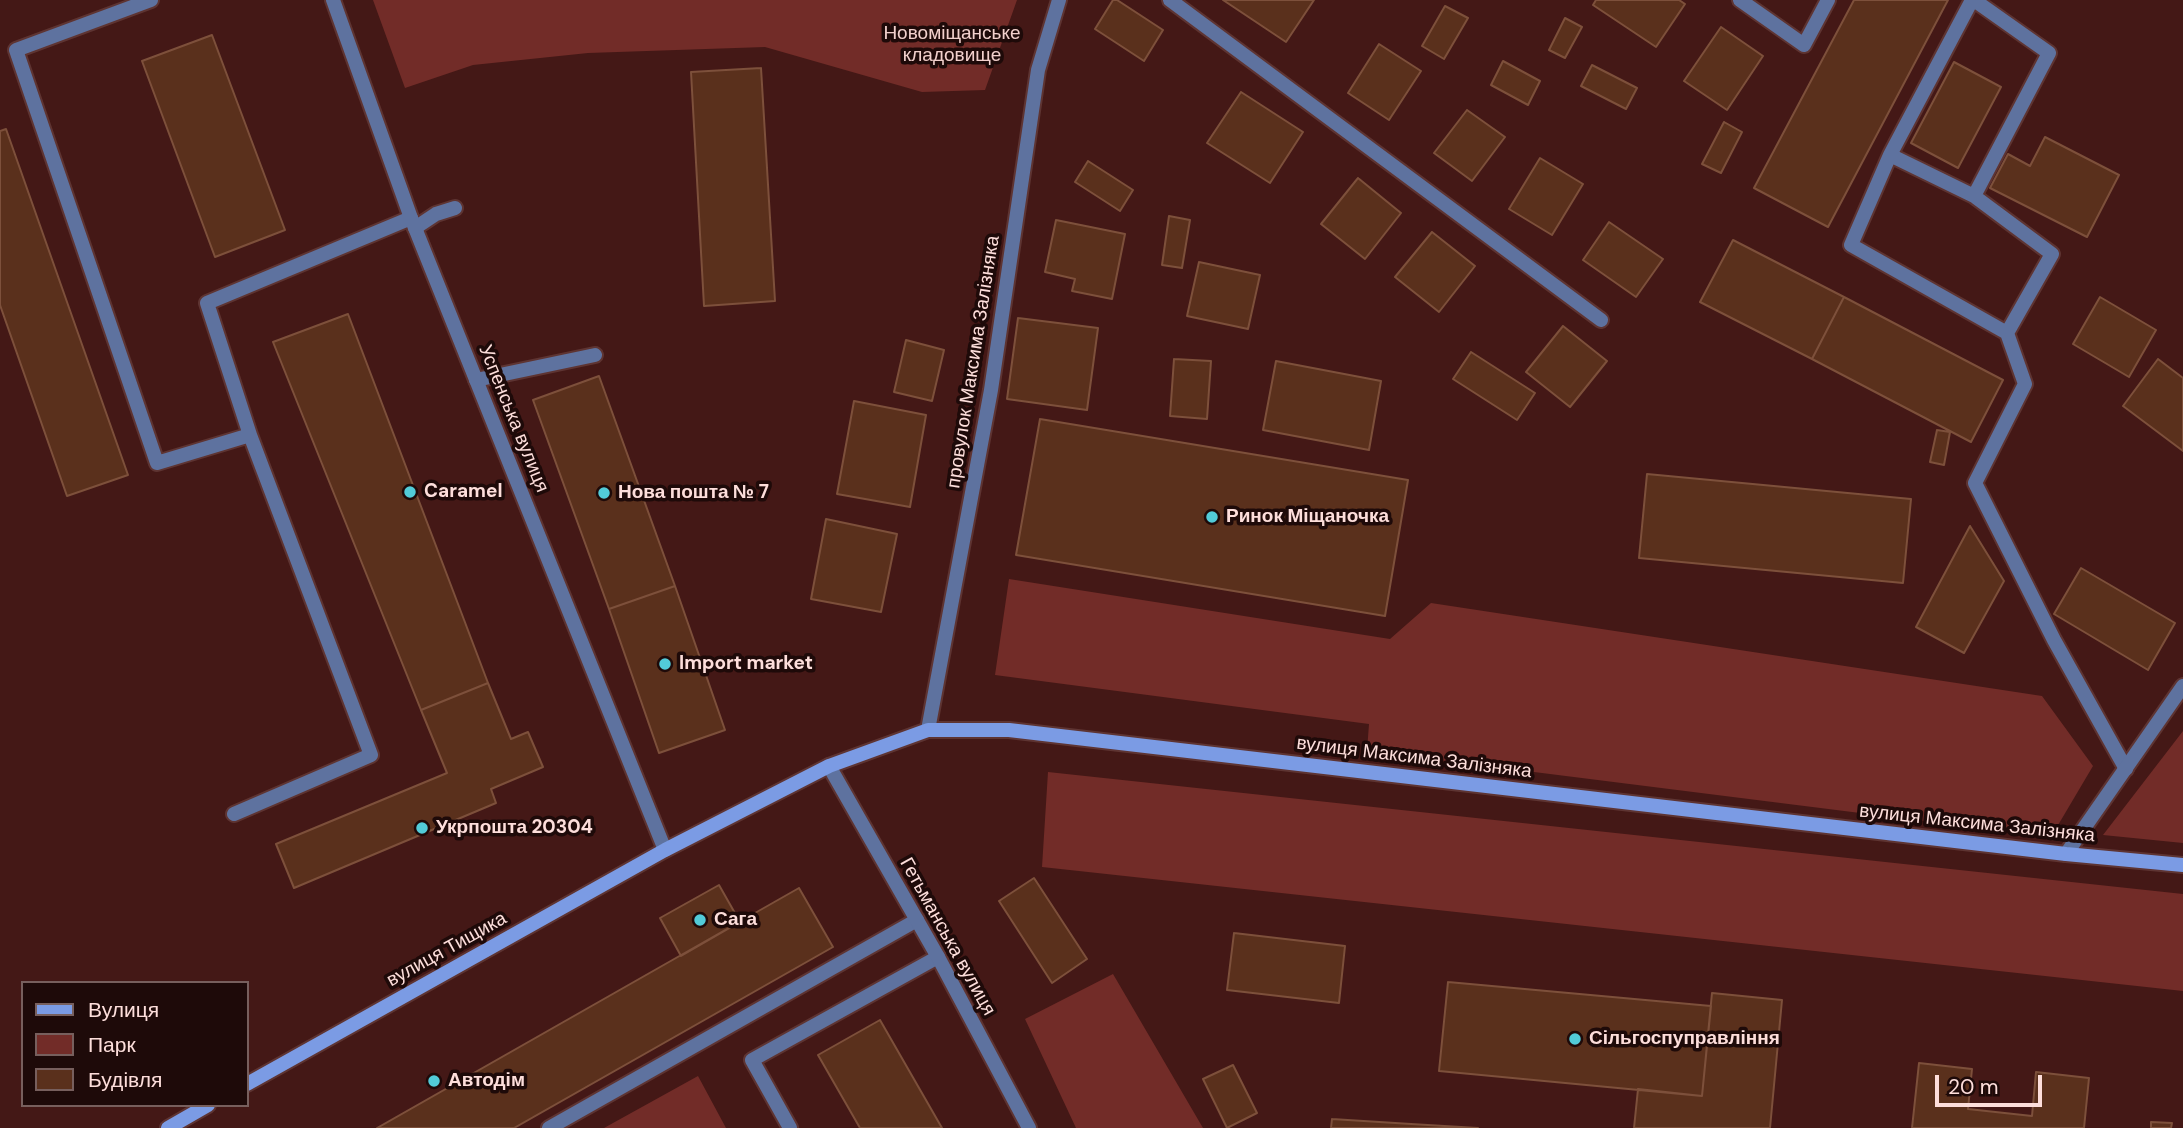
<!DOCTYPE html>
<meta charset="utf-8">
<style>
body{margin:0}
#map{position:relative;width:2183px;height:1128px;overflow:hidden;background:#441816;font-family:"DM Sans",sans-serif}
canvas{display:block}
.legend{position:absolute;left:21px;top:981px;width:228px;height:126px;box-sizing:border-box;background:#1e0a09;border:2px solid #775f5d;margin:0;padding:9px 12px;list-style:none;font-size:21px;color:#fddedb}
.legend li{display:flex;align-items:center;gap:14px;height:35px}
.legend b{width:35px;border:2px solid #775f5d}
.scale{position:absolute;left:1935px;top:1075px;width:107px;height:32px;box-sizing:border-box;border:4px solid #fddedb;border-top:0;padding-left:9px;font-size:21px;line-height:24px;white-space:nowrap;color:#fddedb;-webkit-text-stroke:5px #1e0a09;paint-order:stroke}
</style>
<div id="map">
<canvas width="2183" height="1128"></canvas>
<ul class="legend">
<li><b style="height:9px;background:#7b9be4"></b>Вулиця</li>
<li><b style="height:19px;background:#722c28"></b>Парк</li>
<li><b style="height:19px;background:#5a301c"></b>Будівля</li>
</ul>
<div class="scale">20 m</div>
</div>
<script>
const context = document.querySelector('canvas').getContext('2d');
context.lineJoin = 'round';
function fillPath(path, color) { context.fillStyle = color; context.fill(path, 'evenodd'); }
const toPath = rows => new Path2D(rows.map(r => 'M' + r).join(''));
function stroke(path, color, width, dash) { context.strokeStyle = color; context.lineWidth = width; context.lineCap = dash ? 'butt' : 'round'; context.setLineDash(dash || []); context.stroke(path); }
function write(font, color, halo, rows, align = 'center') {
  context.font = font + ' "DM Sans",sans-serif'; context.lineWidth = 7; context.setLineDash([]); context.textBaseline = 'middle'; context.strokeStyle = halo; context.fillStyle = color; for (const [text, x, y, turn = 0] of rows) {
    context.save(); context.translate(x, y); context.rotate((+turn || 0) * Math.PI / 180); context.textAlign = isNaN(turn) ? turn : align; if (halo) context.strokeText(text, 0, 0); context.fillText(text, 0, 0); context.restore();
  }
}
fillPath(toPath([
 [373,0,1017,0,985,90,922,92,765,47,588,53,473,65,405,88],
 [1009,579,1390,639,1431,603,2042,696,2093,766,2051,837,1367,751,1369,724,995,675],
 [2183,731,2183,843,2103,835],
 [1048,772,2183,894,2183,991,1042,867],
 [1113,974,1203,1128,1076,1128,1025,1019],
 [698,1076,726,1128,604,1128]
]), '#722c28');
const building = toPath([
 [1113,0,1117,0,1163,30,1144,61,1095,29,1113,0],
 [1223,0,1314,0,1286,42,1223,0],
 [1596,0,1679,0,1685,4,1656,47,1593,5,1596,0],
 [1854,0,1948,0,1828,227,1754,188,1854,0],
 [1445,6,1468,18,1444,59,1422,46,1445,6],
 [1565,18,1582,27,1565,58,1549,50,1565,18],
 [1721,27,1763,56,1727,110,1684,81,1721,27],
 [212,35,285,230,215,257,142,61,212,35],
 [1379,44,1421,71,1389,120,1348,93,1379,44],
 [1503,61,1540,81,1528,105,1491,85,1503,61],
 [1954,62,2001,87,1958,168,1911,143,1954,62],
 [1592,65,1637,88,1626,109,1581,86,1592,65],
 [761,68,775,301,704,306,691,72,761,68],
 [1241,92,1303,132,1270,183,1207,143,1241,92],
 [1467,110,1505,137,1472,181,1434,153,1467,110],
 [1724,122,1742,132,1721,173,1702,164,1724,122],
 [6,129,128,475,67,496,0,305,0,131,6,129],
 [2045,137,2119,175,2087,237,1990,188,2008,154,2030,166,2045,137],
 [1540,158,1583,184,1552,235,1509,209,1540,158],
 [1088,161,1133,190,1120,211,1075,182,1088,161],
 [1358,178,1401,213,1365,259,1321,224,1358,178],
 [1169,216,1190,220,1182,268,1162,265,1169,216],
 [1056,220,1125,234,1112,299,1072,291,1075,279,1045,272,1056,220],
 [1609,222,1663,259,1636,297,1583,260,1609,222],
 [1432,232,1475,266,1439,312,1395,277,1432,232],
 [1733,240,1844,297,1812,359,1700,302,1733,240],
 [1199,262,1260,275,1248,329,1187,316,1199,262],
 [1844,297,2003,380,1971,442,1812,359,1844,297],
 [2100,297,2156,330,2129,377,2073,344,2100,297],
 [348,314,488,683,421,710,273,342,348,314],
 [1018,318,1098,328,1087,410,1007,399,1018,318],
 [1563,326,1607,361,1570,407,1526,372,1563,326],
 [906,340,944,350,932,401,894,392,906,340],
 [1471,352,1535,393,1517,420,1453,379,1471,352],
 [1174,359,1211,361,1207,419,1170,416,1174,359],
 [2158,359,2183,378,2183,451,2123,406,2158,359],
 [1276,361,1381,381,1369,450,1263,430,1276,361],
 [599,376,675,586,609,609,533,400,599,376],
 [854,401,926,415,910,507,837,494,854,401],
 [1040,419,1408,480,1385,616,1016,555,1040,419],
 [1937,430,1950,432,1944,465,1930,462,1937,430],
 [1647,474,1911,499,1903,583,1639,558,1647,474],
 [826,519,897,534,881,612,811,599,826,519],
 [1970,526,2004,581,1964,653,1916,627,1970,526],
 [2081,568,2175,623,2148,670,2054,614,2081,568],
 [675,586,725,730,659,753,609,609,675,586],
 [488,683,511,739,528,732,543,767,491,789,496,803,294,888,276,844,447,773,421,710,488,683],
 [1034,878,1087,959,1052,983,999,901,1034,878],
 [719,885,740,922,681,956,660,918,719,885],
 [799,888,833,947,514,1128,377,1128,799,888],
 [1234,933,1345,946,1339,1003,1227,990,1234,933],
 [1448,982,1711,1006,1702,1096,1439,1071,1448,982],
 [1712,993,1782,1000,1770,1128,1634,1128,1638,1089,1702,1096,1712,993],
 [880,1020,942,1128,860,1128,818,1055,880,1020],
 [1919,1063,1972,1069,1968,1109,2032,1116,2036,1072,2089,1078,2084,1128,1912,1128,1919,1063],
 [1233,1065,1257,1113,1227,1128,1203,1079,1233,1065],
 [1332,1119,1411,1124,1478,1128,1331,1128,1332,1119],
 [2151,1122,2172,1123,2171,1128,2151,1128,2151,1122]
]);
fillPath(building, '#5a301c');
stroke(building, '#7d503b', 2);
const service = toPath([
 [151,0,16,50,157,463,250,435,207,303,411,218],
 [1972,0,1890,155,1974,196,2052,254,2007,333,2025,384,1975,483,2054,640,2126,769],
 [1890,155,1851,245,2007,333],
 [1974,196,2049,53,1974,0],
 [415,228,436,214,455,208],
 [476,380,595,355],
 [234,814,371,755,250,435],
 [549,1128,917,920],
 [790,1128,752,1060,938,957]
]);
const minor = toPath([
 [1170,0,1601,320],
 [1740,0,1804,45,1828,0],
 [928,730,991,390,1038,70,1059,0],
 [829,766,938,957,1029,1128],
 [2066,854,2183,686]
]);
const tertiary = toPath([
 [333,0,411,218,665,850]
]);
const secondary = toPath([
 [247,1084,665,850,829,766,928,730,1009,730,2066,854,2183,865],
 [168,1128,208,1105]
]);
stroke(service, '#5e3432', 18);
stroke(minor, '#5e3432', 18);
stroke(tertiary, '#5e3432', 18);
stroke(secondary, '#5e3432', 18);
stroke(service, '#5e729f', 14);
stroke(minor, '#5e729f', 14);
stroke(tertiary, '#5e729f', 14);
stroke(secondary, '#7b9be4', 14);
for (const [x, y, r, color] of [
 [410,492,7,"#52cbd8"],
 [604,493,7,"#52cbd8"],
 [1212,517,7,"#52cbd8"],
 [665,664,7,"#52cbd8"],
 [422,828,7,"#52cbd8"],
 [700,920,7,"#52cbd8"],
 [1575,1039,7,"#52cbd8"],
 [434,1081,7,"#52cbd8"]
]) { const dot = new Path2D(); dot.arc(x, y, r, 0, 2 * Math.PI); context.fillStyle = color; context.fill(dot); stroke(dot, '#1e0a09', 2.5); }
write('19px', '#f2d0cc', '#1e0a09', [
 ["Новоміщанське",952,34],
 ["кладовище",952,56]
]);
write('19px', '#fddedb', '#1e0a09', [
 ["провулок Максима Залізняка",974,362,-81],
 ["Успенська вулиця",513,419,68],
 ["вулиця Максима Залізняка",1414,758,7],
 ["вулиця Максима Залізняка",1977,824,6],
 ["Гетьманська вулиця",947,937,61],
 ["вулиця Тищика",447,950,-29]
]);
write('bold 19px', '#fddedb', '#1e0a09', [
 ["Caramel",424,492],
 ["Нова пошта № 7",618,493],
 ["Ринок Міщаночка",1226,517],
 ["Import market",679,664],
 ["Укрпошта 20304",436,828],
 ["Сага",714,920],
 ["Сільгоспуправління",1589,1039],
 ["Автодім",448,1081]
], 'left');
</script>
